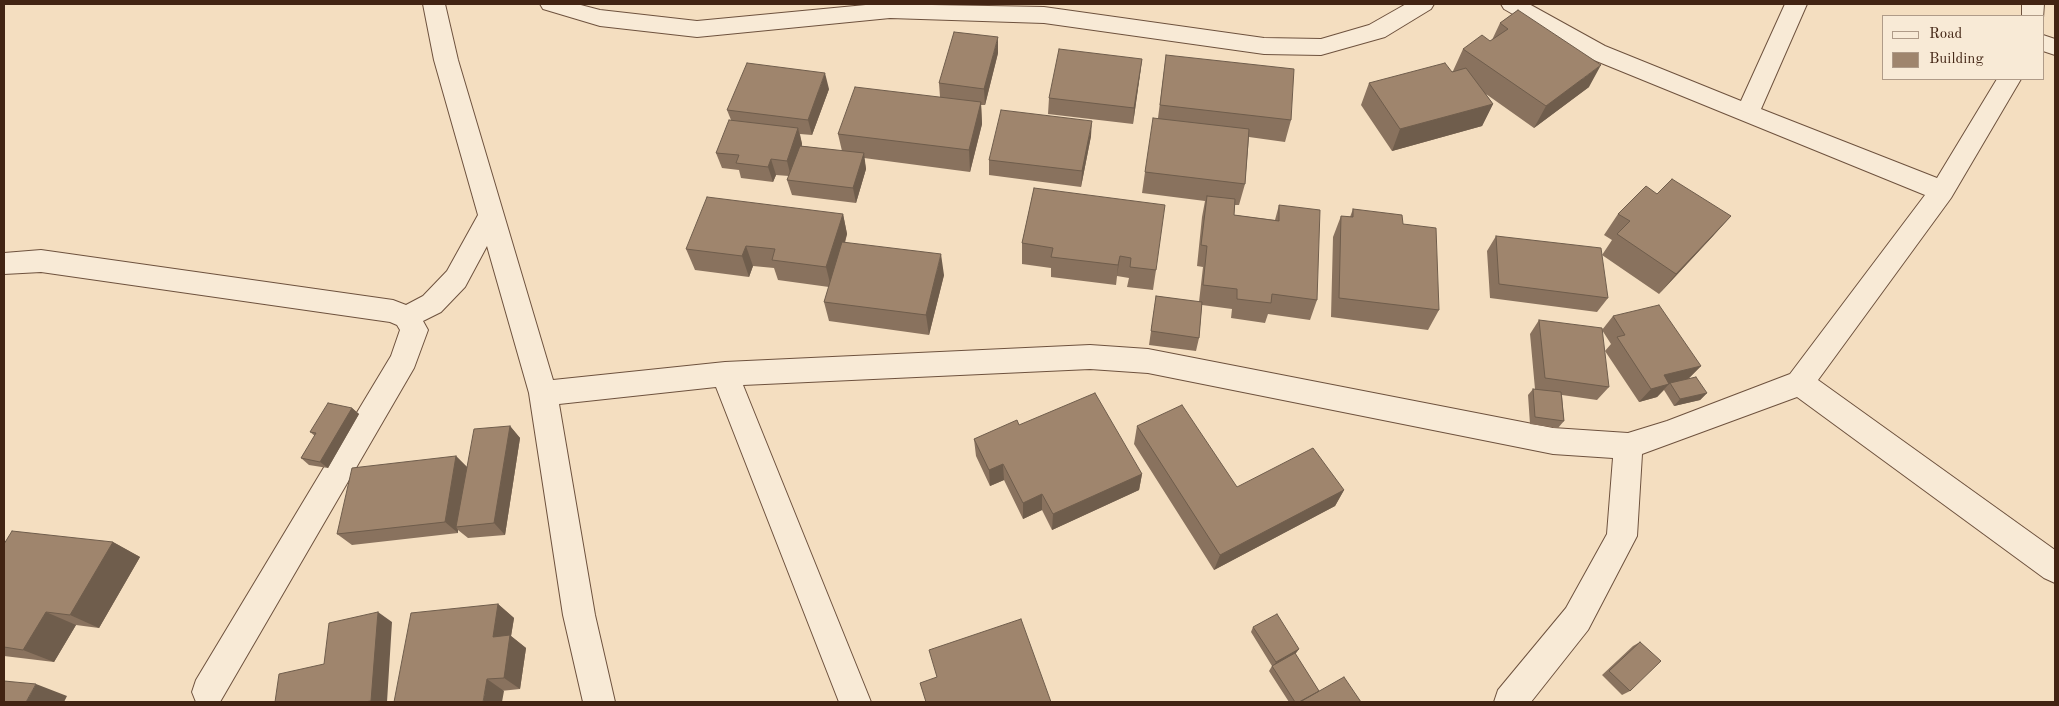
<!DOCTYPE html>
<style>
body{margin:0}
#map{position:relative;width:2059px;height:706px;overflow:hidden;background:#f4dec0;font-family:"Old Standard TT",serif}
canvas{display:block}
.frame{position:absolute;inset:0;border:5px solid #422413;pointer-events:none}
.legend{position:absolute;left:1882px;top:15px;width:162px;height:65px;box-sizing:border-box;background:#f8ead6;border:1px solid #af9b88;margin:0;padding:6px 9px;list-style:none;font-size:15px;color:#422413}
.legend li{display:flex;align-items:center;gap:10px;height:25px}
.legend b{width:25px;border:1px solid #af9b88}
</style>
<div id="map">
<canvas width="2059" height="706"></canvas>
<div class="frame"></div>
<ul class="legend">
<li><b style="height:6px;background:#f8ead6"></b>Road</li>
<li><b style="height:14px;background:#9f856d"></b>Building</li>
</ul>
</div>
<script>
const context = document.querySelector('canvas').getContext('2d');
context.lineJoin = 'round';
const toPath = rows => new Path2D(rows.map(r => 'M' + r).join(''));
function stroke(path, color, width, dash) { context.strokeStyle = color; context.lineWidth = width; context.lineCap = dash ? 'butt' : 'round'; context.setLineDash(dash || []); context.stroke(path); }
function fillPath(path, color) { context.fillStyle = color; context.fill(path, 'evenodd'); }
const street = toPath([
 [423,4,445,4,458,60,553,380,725,362,1090,345,1148,349,1553,428,1628,433,1667,421,1790,374,1925,195,1589,58,1504,9,1501,4,1529,4,1605,46,1741,101,1785,4,1807,4,1761,109,1937,178,1997,79,2021,79,1951,198,1818,380,2055,550,2055,583,2044,578,1797,397,1642,454,1637,536,1588,630,1531,702,1494,702,1498,690,1566,608,1607,534,1613,458,1553,454,1148,373,1090,369,743,385,871,702,839,702,716,387,559,404,595,615,615,702,583,702,563,615,529,393,487,246,465,287,441,312,423,321,428,330,414,368,220,702,196,702,192,692,196,680,391,356,400,330,397,325,390,322,41,272,4,274,4,253,41,250,393,300,406,305,423,296,447,271,478,215,434,60,423,4],
 [540,4,577,4,600,10,697,21,876,4,1044,7,1264,38,1321,39,1369,25,1406,4,1434,4,1431,9,1385,37,1321,55,1264,54,1044,23,890,18,697,37,600,26,543,9,540,4],
 [2022,4,2044,4,2043,18,2043,16,2022,16,2022,4],
 [2043,35,2055,39,2055,55,2043,51,2043,35]
]);
stroke(street, '#6e523e', 2);
fillPath(street, '#f8ead6');
fillPath(toPath([
 [1518,10,1589,87,1534,128,1486,94,1493,104,1482,126,1392,151,1361,105,1369,83,1452,72,1453,71,1463,49,1490,41,1492,40,1500,23],
 [998,53,985,105,981,105,982,124,970,172,864,158,866,169,856,203,792,195,787,180,789,176,776,175,773,182,741,178,739,170,722,168,716,153,731,120,727,110,829,89,812,135,800,134,802,144,802,146,842,151,838,134,940,97,939,83],
 [1166,55,1291,120,1285,142,1249,137,1245,184,1239,205,1235,205,1234,215,1275,220,1279,205,1317,300,1310,320,1268,314,1265,323,1231,318,1232,309,1202,305,1199,338,1196,351,1149,345,1156,296,1199,302,1203,267,1197,266,1202,217,1205,201,1142,193,1145,172,1158,118],
 [1142,59,1133,124,1048,114,1049,98],
 [1091,136,1081,187,989,175,989,160],
 [1034,188,1156,270,1153,290,1127,287,1129,278,1117,276,1116,285,1051,277,1051,268,1022,264,1022,243],
 [1657,194,1731,216,1713,236,1659,294,1602,255,1612,240,1604,235,1618,214],
 [1353,209,1403,224,1439,310,1428,330,1331,317,1333,237,1341,216,1350,217],
 [843,214,847,234,845,243,944,275,929,335,829,321,824,302,829,287,778,280,774,268,753,266,749,277,695,270,686,249],
 [1496,236,1608,298,1597,312,1490,298,1487,251],
 [1613,316,1701,366,1688,379,1707,393,1700,400,1674,406,1664,390,1657,397,1639,402,1605,351,1611,344,1602,330],
 [1539,320,1609,387,1597,400,1562,395,1564,421,1558,428,1530,424,1528,395,1533,389,1535,389,1530,334],
 [352,408,359,414,328,468,309,465,301,458,315,436,310,432],
 [1019,425,1142,474,1139,490,1052,530,1042,510,1023,519,1004,480,990,486,976,456,974,439],
 [510,426,520,438,505,535,468,538,458,530,458,533,352,545,337,534,456,456,467,467],
 [1137,426,1237,487,1344,490,1335,506,1214,570,1134,444],
 [113,542,140,557,99,628,76,625,54,662,4,656,4,544],
 [498,604,514,618,511,636,526,648,520,689,394,702],
 [1253,627,1299,649,1295,654,1319,691,1361,702,1289,702,1269,671,1272,666,1251,632],
 [1640,642,1630,691,1622,695,1602,675,1633,646]
]), '#89725e');
fillPath(toPath([
 [998,37,998,53,985,105,984,89],
 [1142,59,1140,75,1133,124,1134,108],
 [1601,65,1589,87,1534,128,1546,106],
 [825,73,829,89,812,135,808,120],
 [981,102,982,124,970,172,969,150],
 [1493,104,1482,126,1392,151,1400,129],
 [1092,121,1091,136,1081,187,1082,171],
 [798,128,802,144,791,177,787,161],
 [864,153,866,169,856,203,853,188],
 [771,159,776,175,773,182,768,167],
 [843,214,847,234,831,287,826,267],
 [1731,216,1713,236,1659,294,1676,274],
 [746,246,753,266,749,277,742,256],
 [941,254,944,275,929,335,926,315],
 [1120,256,1117,276,1116,285,1118,265],
 [1701,366,1688,379,1651,389,1664,375],
 [1669,384,1657,397,1639,402,1651,389],
 [1707,393,1700,400,1674,406,1680,399],
 [352,408,359,414,328,468,320,462],
 [510,426,520,438,505,535,494,523],
 [456,456,468,468,456,527,458,530,458,533,445,522],
 [1003,464,1004,480,990,486,989,470],
 [1142,474,1139,490,1052,530,1053,514],
 [1344,490,1335,506,1214,570,1220,555],
 [1042,494,1042,510,1023,519,1023,503],
 [113,542,140,557,99,628,70,615],
 [498,604,514,618,511,636,526,648,520,689,504,678,493,637],
 [46,612,76,625,54,662,23,650],
 [378,612,392,622,387,702,364,702],
 [1299,649,1296,653,1273,667,1276,662],
 [487,679,504,691,502,702,483,702],
 [36,684,67,696,64,702,26,702]
]), '#6f5d4c');
const building = toPath([
 [1518,10,1601,65,1546,106,1463,49,1482,35,1490,41,1508,29,1500,23,1518,10],
 [954,32,998,37,984,89,939,83,954,32],
 [1059,49,1142,59,1134,108,1049,98,1059,49],
 [1166,55,1294,69,1291,120,1160,105,1166,55],
 [747,63,825,73,808,120,727,110,747,63],
 [1445,63,1452,72,1466,68,1493,104,1400,129,1369,83,1445,63],
 [855,87,981,102,969,150,838,134,855,87],
 [1001,110,1092,121,1082,171,989,160,1001,110],
 [1153,118,1249,129,1245,184,1145,172,1153,118],
 [729,120,798,128,787,161,771,159,768,167,736,163,739,155,716,153,729,120],
 [800,146,864,153,853,188,787,180,800,146],
 [1672,179,1731,216,1676,274,1617,234,1630,221,1618,214,1646,186,1657,194,1672,179],
 [1034,188,1165,205,1156,270,1130,267,1131,258,1120,256,1118,265,1051,257,1053,248,1022,243,1034,188],
 [1207,196,1235,199,1234,215,1279,221,1279,205,1320,210,1317,300,1272,294,1271,303,1237,299,1237,289,1203,285,1207,246,1201,245,1207,196],
 [707,197,843,214,826,267,772,260,775,249,746,246,742,256,686,249,707,197],
 [1353,209,1402,215,1403,224,1436,228,1439,310,1339,298,1341,216,1353,217,1353,209],
 [1496,236,1601,248,1608,298,1499,284,1496,236],
 [842,242,941,254,926,315,824,302,842,242],
 [1156,296,1202,302,1199,338,1151,331,1156,296],
 [1659,305,1701,366,1664,375,1669,384,1651,389,1617,337,1625,335,1613,316,1659,305],
 [1539,320,1602,328,1609,387,1545,378,1539,320],
 [1696,377,1707,393,1680,399,1670,383,1696,377],
 [1533,389,1561,392,1564,421,1535,417,1533,389],
 [1095,393,1142,474,1053,514,1042,494,1023,503,1003,464,989,470,974,439,1017,420,1019,425,1095,393],
 [328,403,352,408,320,462,301,458,316,433,310,432,328,403],
 [1182,405,1237,487,1313,448,1344,490,1220,555,1137,426,1182,405],
 [510,426,494,523,456,527,474,429,510,426],
 [456,456,445,522,337,534,352,468,456,456],
 [12,531,113,542,70,615,46,612,23,650,4,647,4,544,12,531],
 [498,604,493,637,510,635,504,678,487,679,483,702,394,702,411,613,498,604],
 [378,612,371,701,364,702,275,702,279,674,324,664,329,623,378,612],
 [1277,614,1299,649,1276,662,1253,627,1277,614],
 [1021,619,1051,702,926,702,920,683,937,677,929,650,1021,619],
 [1640,642,1661,661,1630,691,1609,671,1640,642],
 [1295,653,1319,691,1299,702,1295,702,1272,666,1295,653],
 [1344,677,1361,702,1300,702,1344,677],
 [4,681,36,684,26,702,4,702,4,681]
]);
fillPath(building, '#9f856d');
stroke(building, '#6f5d4c', 1);
</script>
